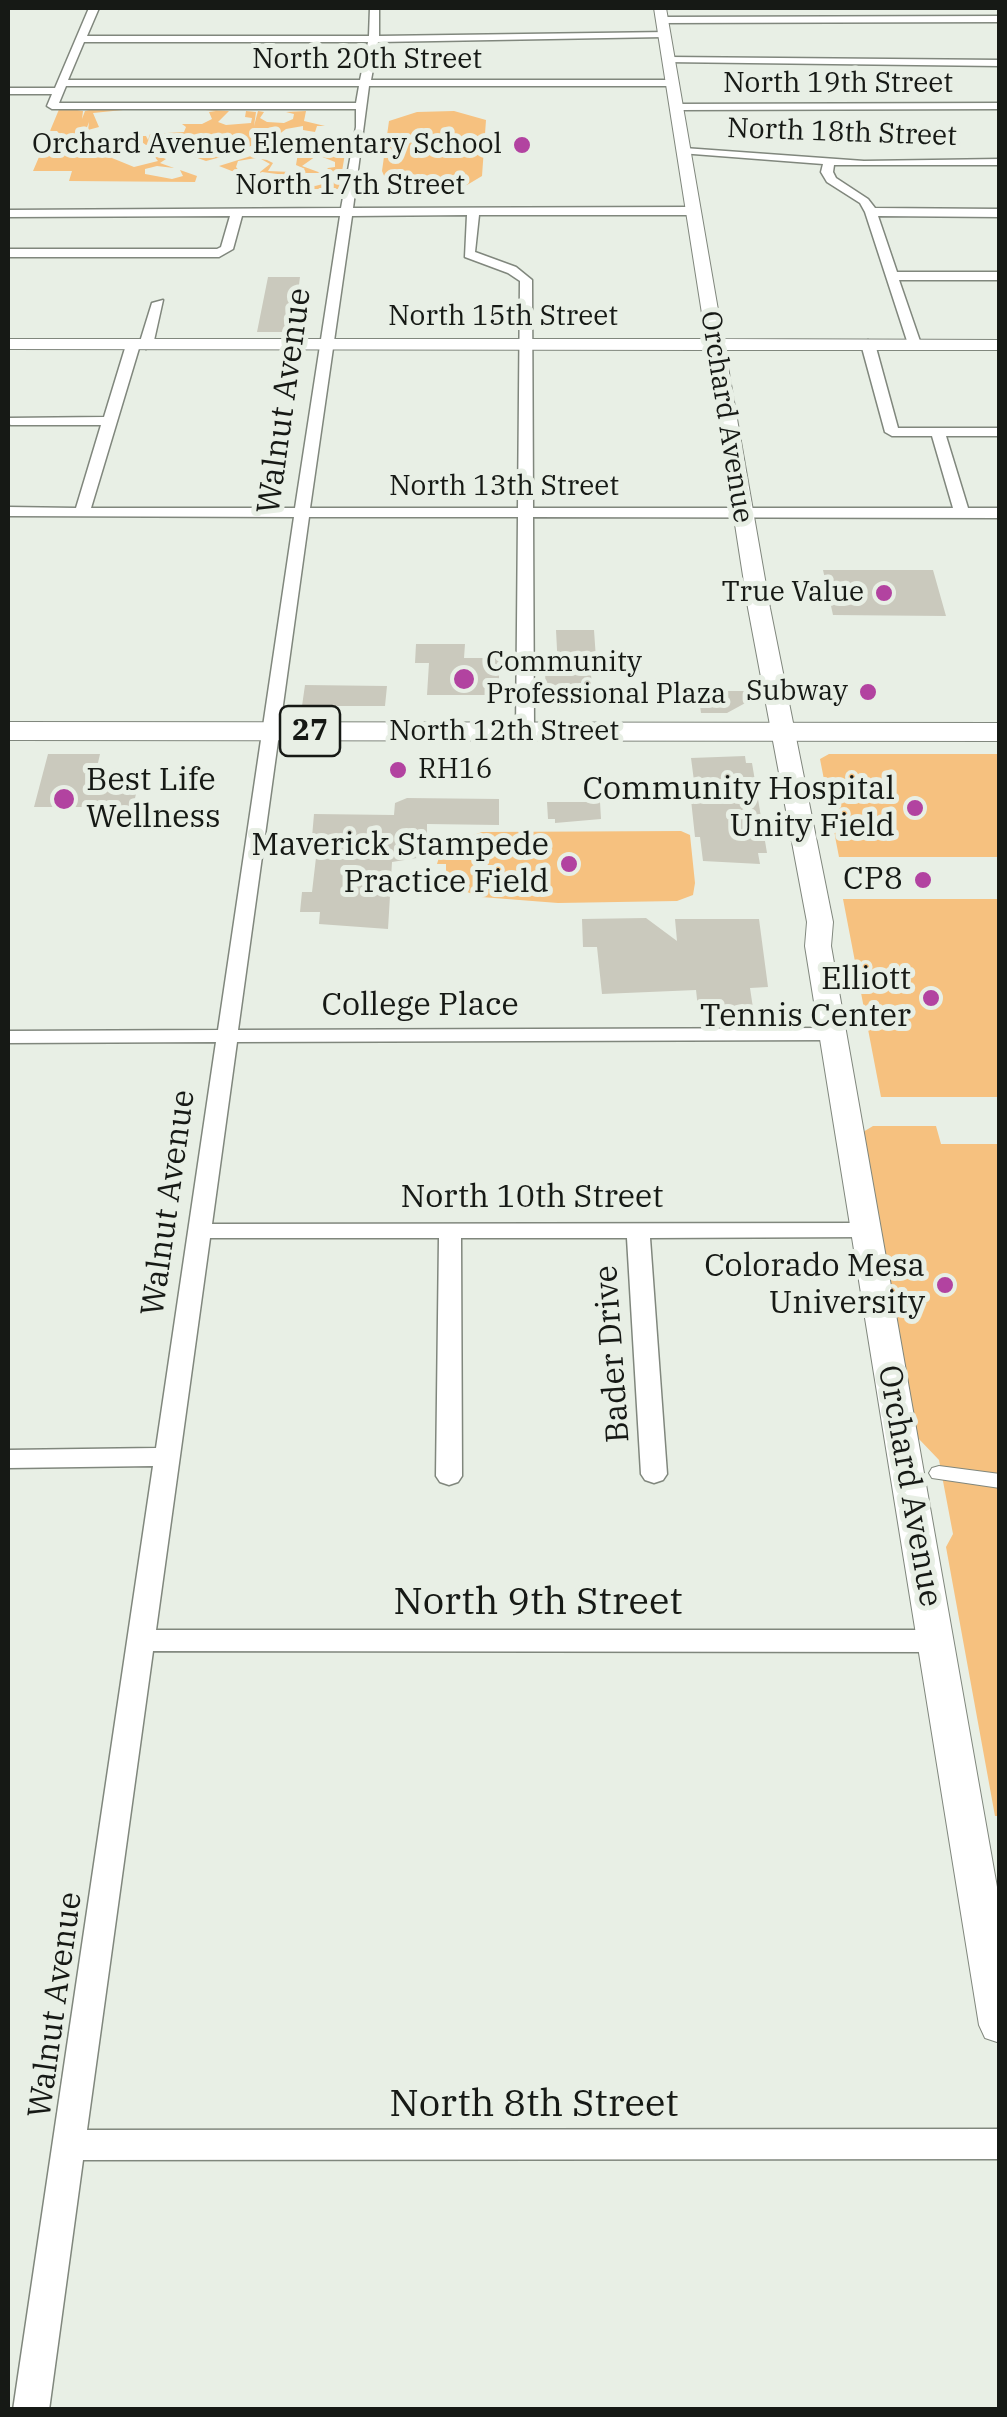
<!DOCTYPE html>
<style>
body{margin:0}
#map{position:relative;width:1007px;height:2417px;overflow:hidden;background:#e8efe5;font-family:"IBM Plex Serif",serif}
canvas{display:block}
.frame{position:absolute;inset:0;border:10px solid #161915;pointer-events:none}
</style>
<div id="map">
<canvas width="1007" height="2417"></canvas>
<div class="frame"></div>
</div>
<script>
const context = document.querySelector('canvas').getContext('2d');
context.lineJoin = 'round';
function fillPath(path, color) { context.fillStyle = color; context.fill(path, 'evenodd'); }
const toPath = rows => new Path2D(rows.map(r => 'M' + r).join(''));
function stroke(path, color, width, dash) { context.strokeStyle = color; context.lineWidth = width; context.lineCap = dash ? 'butt' : 'round'; context.setLineDash(dash || []); context.stroke(path); }
function write(font, color, halo, rows, align = 'center') {
  context.font = font + ' "IBM Plex Serif",serif'; context.lineWidth = 10; context.setLineDash([]); context.textBaseline = 'middle'; context.strokeStyle = halo; context.fillStyle = color; for (const [text, x, y, turn = 0] of rows) {
    context.save(); context.translate(x, y); context.rotate((+turn || 0) * Math.PI / 180); context.textAlign = isNaN(turn) ? turn : align; if (halo) context.strokeText(text, 0, 0); context.fillText(text, 0, 0); context.restore();
  }
}
fillPath(toPath([
 [60,107,83,111,82,119,85,111,97,108,133,109,93,113,99,127,88,130,89,122,86,130,79,132,93,138,125,134,115,139,131,152,112,158,134,167,158,161,154,156,158,156,166,159,160,163,174,168,157,166,145,169,145,174,172,179,183,176,180,170,197,176,195,182,69,181,72,171,33,171,45,143,64,139,57,131,50,131],
 [185,108,229,111,218,122,226,125,251,123,252,118,245,117,246,111,256,112,254,126,258,111,264,112,260,118,267,122,284,123,293,119,294,114,286,112,306,111,304,121,325,126,317,126,315,132,303,130,303,126,286,129,278,135,299,138,300,143,302,137,314,136,314,144,297,146,301,151,319,154,302,166,321,173,306,173,298,175,297,181,315,186,331,182,333,178,334,170,331,177,323,174,328,168,335,167,335,162,320,156,333,148,324,144,347,142,339,189,258,189,242,175,219,166,251,156,256,158,238,161,236,167,240,172,260,172,270,164,261,159,267,160,273,163,268,171,291,172,290,180,285,175,262,172,249,180,290,185,295,169,305,169,296,165,298,153,251,150,266,146,261,143,244,148,233,140,196,142,182,135,161,141,176,149,197,146,221,157,206,161,159,144,146,145,139,140,137,136,146,136,148,140,150,134,184,132,186,127,182,124,202,124,212,119,209,112,216,111],
 [454,111,486,120,482,176,467,185,427,189,398,185,385,178,382,171,389,121,417,112],
 [829,754,999,754,999,857,839,857,820,759],
 [681,831,690,835,695,883,693,895,677,901,558,903,481,897,453,887,446,882,446,864,437,864,440,854,453,842,482,832],
 [843,899,999,899,999,1097,881,1097],
 [873,1126,936,1126,941,1144,999,1144,999,1816,995,1816,946,1547,953,1534,939,1460,918,1438,863,1132]
]), '#f6c17f');
fillPath(toPath([
 [268,277,300,277,293,332,257,332],
 [823,570,933,570,946,616,833,615],
 [556,630,594,630,596,659,590,659,593,703,558,704,557,698,546,698,545,669,558,669],
 [416,644,465,644,464,658,499,658,499,695,427,695,429,663,415,663],
 [305,685,387,686,385,706,302,706],
 [698,691,760,691,760,695,727,713,701,713],
 [48,754,100,754,93,785,138,785,133,807,34,807],
 [745,756,746,763,752,763,767,853,758,853,760,864,703,861,700,837,695,837,689,781,694,781,691,758],
 [407,798,499,799,499,825,427,824,427,839,418,839,417,858,392,862,388,929,319,924,320,912,300,912,302,892,312,892,317,849,311,849,314,814,394,815,395,803],
 [547,802,600,802,601,819,555,823,555,819,548,819],
 [646,918,677,941,675,919,759,919,768,987,750,988,753,1008,698,1008,696,990,602,994,597,947,583,947,582,919]
]), '#cac9bd');
const pedestrian = toPath([
 [939,1466,1000,1474,1000,1488,932,1478,929,1473,932,1468,939,1466]
]);
const minor = toPath([
 [89,8,99,8,87,36,369,36,370,8,379,8,379,36,668,32,664,37,378,42,371,80,673,80,678,83,673,86,369,86,353,208,693,207,699,211,693,215,479,215,475,252,516,267,532,280,533,508,953,508,932,436,892,436,885,432,861,344,868,340,875,344,898,428,1000,428,1000,436,946,436,968,508,1000,508,1000,518,533,517,534,731,525,736,516,731,518,517,309,517,238,1030,833,1028,843,1034,833,1040,237,1042,212,1224,866,1223,877,1230,866,1237,650,1238,667,1474,663,1480,654,1483,645,1480,641,1474,627,1238,461,1238,462,1476,458,1482,449,1485,440,1482,436,1476,439,1238,210,1238,156,1630,935,1630,945,1634,949,1641,945,1648,935,1652,153,1651,87,2130,1000,2129,1000,2159,83,2160,49,2410,13,2410,153,1466,8,1468,8,1450,156,1448,216,1042,8,1043,8,1031,218,1030,294,517,8,516,8,507,76,508,101,425,11,425,8,424,8,418,104,417,126,345,133,341,139,345,152,303,163,300,153,345,146,349,140,345,91,508,295,508,340,216,242,216,233,249,219,257,8,257,8,249,217,249,221,247,230,216,8,217,8,210,341,208,356,127,356,109,52,109,47,106,52,94,8,94,8,88,55,88,89,8],
 [84,42,368,42,360,80,68,80,84,42],
 [66,86,359,86,356,103,59,103,66,86],
 [467,215,465,257,508,273,520,281,518,508,310,508,352,216,467,215],
 [1000,16,1000,22,662,23,657,20,662,17,1000,16],
 [669,57,1000,60,1000,66,665,62,669,57],
 [1000,103,1000,109,677,110,672,107,677,104,1000,103],
 [684,148,864,161,1000,159,1000,165,834,165,833,172,836,178,868,199,875,208,1000,209,1000,217,878,216,897,272,1000,272,1000,280,899,280,921,344,909,347,865,212,860,203,827,182,821,172,823,164,680,153,684,148]
]);
const tertiary = toPath([
 [654,8,666,8,723,339,1000,340,1000,350,725,350,770,608,833,922,831,946,1000,1904,1000,2043,985,2038,979,2025,805,946,807,922,748,608,708,350,8,349,8,339,706,339,654,8]
]);
const primary = toPath([
 [8,722,1000,723,1000,741,8,740,8,722]
]);
stroke(pedestrian, '#80877d', 2);
stroke(minor, '#80877d', 3);
stroke(tertiary, '#80877d', 2);
stroke(primary, '#80877d', 2);
fillPath(pedestrian, '#fff');
fillPath(minor, '#fff');
fillPath(tertiary, '#fff');
fillPath(primary, '#fff');
for (const [x, y, r, color] of [
 [522,145,10,"#b243a0"],
 [884,593,10,"#b243a0"],
 [464,679,12,"#b243a0"],
 [868,692,10,"#b243a0"],
 [398,770,10,"#b243a0"],
 [64,799,12,"#b243a0"],
 [915,808,10,"#b243a0"],
 [569,864,10,"#b243a0"],
 [923,880,10,"#b243a0"],
 [931,998,10,"#b243a0"],
 [945,1285,10,"#b243a0"]
]) { const dot = new Path2D(); dot.arc(x, y, r, 0, 2 * Math.PI); context.fillStyle = color; context.fill(dot); stroke(dot, '#e8efe5', 4); }
write('28px', '#161915', '#e8efe5', [
 ["North 20th Street",367,60],
 ["North 19th Street",838,84],
 ["North 18th Street",842,133,2],
 ["North 17th Street",350,186],
 ["North 15th Street",503,317],
 ["Orchard Avenue",726,417,81],
 ["North 13th Street",504,487],
 ["North 12th Street",504,732]
]);
write('28px', '#161915', '#e8efe5', [
 ["Orchard Avenue Elementary School",502,145],
 ["True Value",864,593],
 ["Community",486,663,"left"],
 ["Professional Plaza",486,695,"left"],
 ["Subway",848,692],
 ["RH16",418,770,"left"]
], 'right');
for (const [x, y, w] of [
 [310,731,60]
]) { const box = new Path2D(); box.roundRect(x - w / 2, y - 25, w, 50, 8); context.fillStyle = '#e8efe5'; context.fill(box); stroke(box, '#161915', 2.5); }
write('bold 30px', '#161915', null, [
 ["27",310,731]
]);
write('32px', '#161915', '#e8efe5', [
 ["Walnut Avenue",285,401,-82],
 ["College Place",420,1006],
 ["North 10th Street",532,1198],
 ["Walnut Avenue",169,1203,-82],
 ["Bader Drive",613,1354,-94],
 ["Orchard Avenue",909,1486,80],
 ["Walnut Avenue",56,2005,-82]
]);
write('32px', '#161915', '#e8efe5', [
 ["Best Life",86,781,"left"],
 ["Wellness",86,818,"left"],
 ["Community Hospital",895,790],
 ["Unity Field",895,827],
 ["Maverick Stampede",549,846],
 ["Practice Field",549,883],
 ["CP8",903,880],
 ["Elliott",911,980],
 ["Tennis Center",911,1017],
 ["Colorado Mesa",925,1267],
 ["University",925,1304]
], 'right');
write('38px', '#161915', '#e8efe5', [
 ["North 9th Street",538,1603],
 ["North 8th Street",534,2105]
]);
</script>
